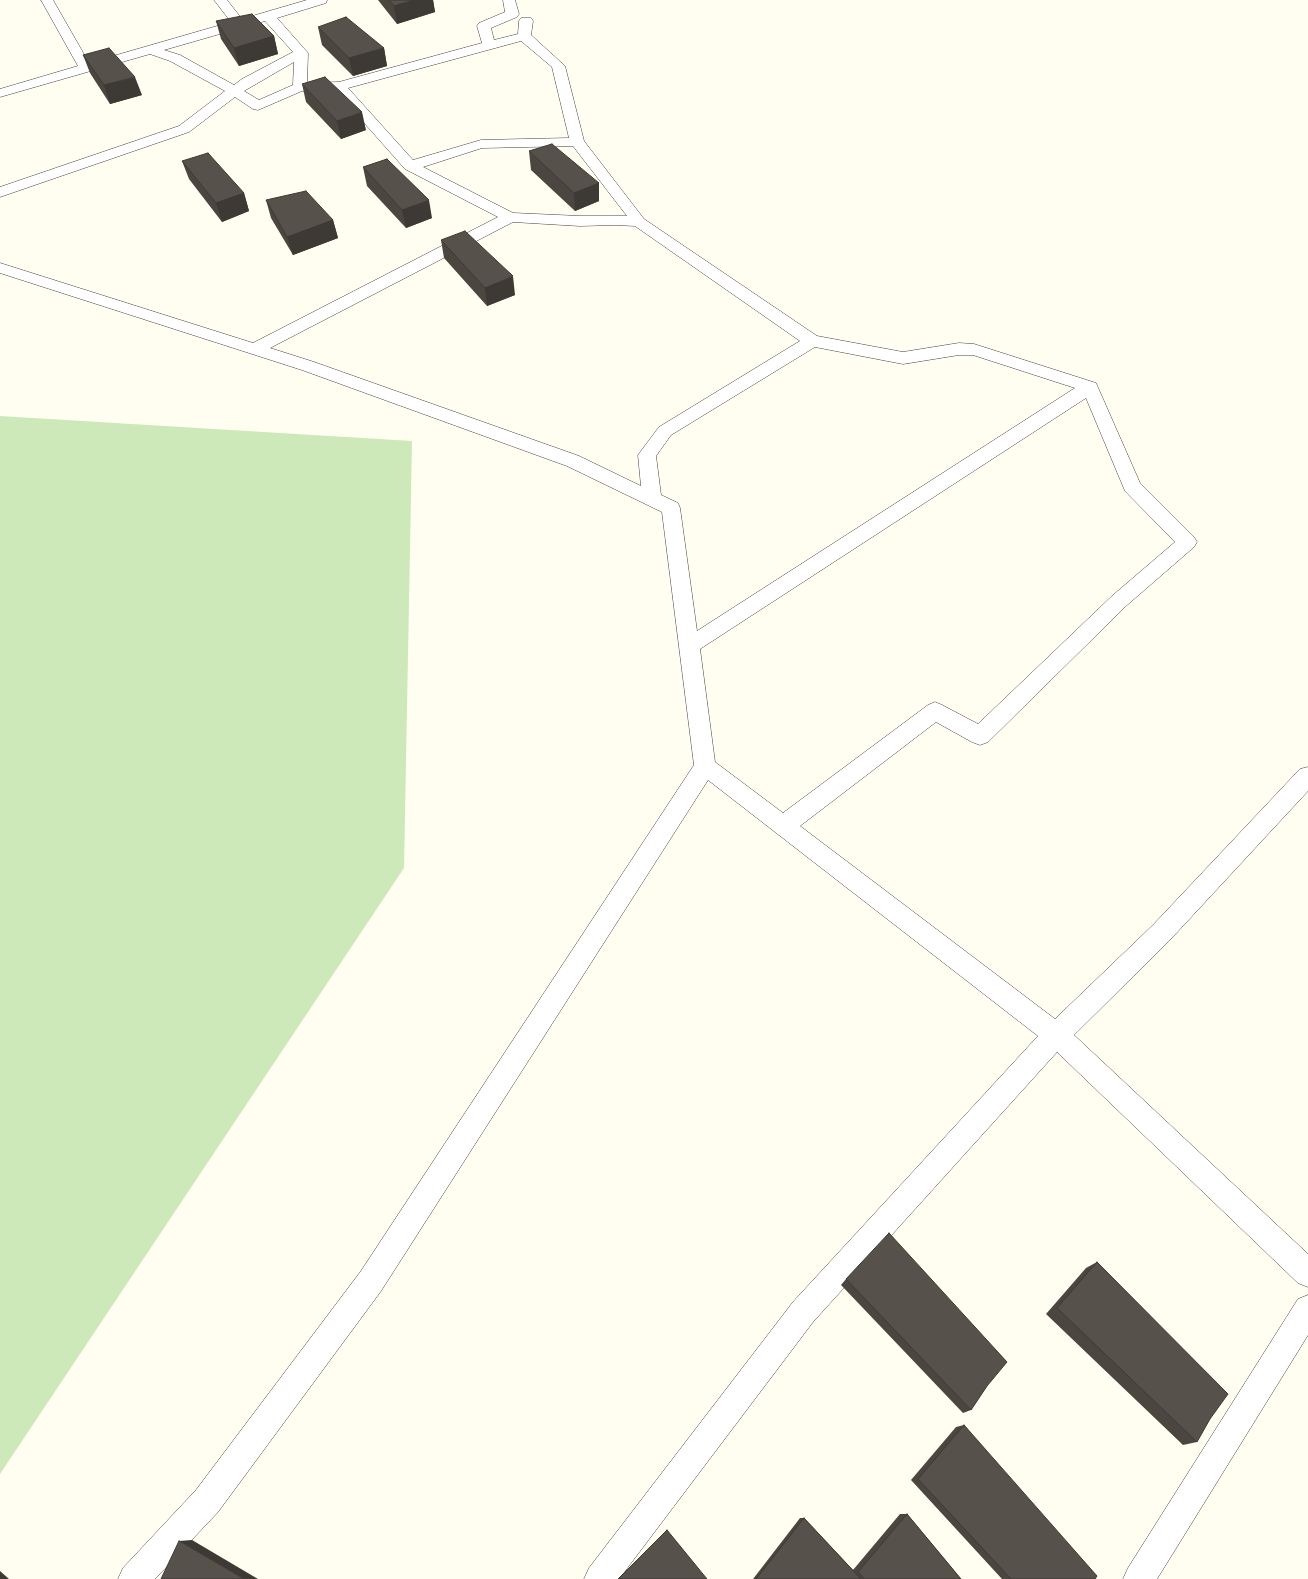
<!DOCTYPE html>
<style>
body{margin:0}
canvas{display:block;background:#fffef1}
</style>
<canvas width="1308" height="1579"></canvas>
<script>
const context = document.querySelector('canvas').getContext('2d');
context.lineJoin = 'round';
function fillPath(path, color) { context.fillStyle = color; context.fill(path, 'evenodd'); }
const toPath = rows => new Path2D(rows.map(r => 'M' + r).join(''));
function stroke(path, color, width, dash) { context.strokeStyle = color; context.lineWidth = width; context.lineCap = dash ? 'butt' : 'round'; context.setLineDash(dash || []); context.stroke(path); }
fillPath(toPath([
 [0,416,412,441,404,868,0,1474]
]), '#cde9ba');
const minor = toPath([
 [41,0,53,0,89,63,231,22,214,0,227,0,242,19,307,0,327,0,326,3,277,18,308,53,307,83,339,82,482,43,477,26,479,23,505,12,503,0,515,0,519,14,517,17,491,28,494,40,518,34,519,21,521,18,531,18,533,21,531,35,565,66,584,141,644,219,817,336,903,352,959,343,974,344,1096,383,1140,483,1194,537,1197,542,1194,547,1126,606,988,742,980,745,972,742,936,722,800,826,1055,1019,1153,925,1300,769,1308,767,1308,791,1169,941,1074,1035,1308,1254,1308,1287,1298,1283,1057,1052,813,1322,619,1579,584,1579,589,1568,793,1302,1038,1036,708,780,381,1291,218,1512,155,1579,118,1579,123,1568,196,1490,361,1271,694,765,662,512,567,466,302,370,0,273,0,263,253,343,498,217,405,169,335,90,302,91,258,110,253,109,235,97,189,132,0,197,0,187,179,126,225,91,170,61,150,54,0,97,0,89,78,66,41,0],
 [265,21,293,52,242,79,234,85,180,55,164,50,265,21],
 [521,41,552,67,569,138,481,140,413,160,348,88,521,41],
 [294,62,293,85,259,100,244,91,294,62],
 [573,146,627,216,580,216,513,213,423,167,482,148,573,146],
 [513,222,580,226,616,225,635,226,800,341,659,427,638,455,641,486,579,456,314,362,270,348,513,222],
 [815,347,903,364,959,355,973,355,1075,388,697,631,680,508,678,503,661,495,656,456,671,435,815,347],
 [1086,398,1125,491,1175,542,1112,596,978,724,942,705,935,702,928,705,783,813,715,762,700,649,1086,398],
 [1308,1295,1308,1335,1157,1579,1123,1579,1128,1568,1298,1299,1308,1295]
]);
stroke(minor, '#424242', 1);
fillPath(minor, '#fff');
fillPath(toPath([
 [378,0,433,0,435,12,397,24],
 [216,21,274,36,278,54,239,66,221,39],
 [318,27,384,48,387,66,353,76,322,45],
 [83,55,142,95,110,104,90,73],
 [302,84,366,130,341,139,306,102],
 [529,151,599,183,599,201,575,211,531,170],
 [182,161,244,193,249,211,222,222,189,179],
 [363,167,432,218,406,228,367,186],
 [266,200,333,220,338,238,293,255,271,218],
 [441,240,515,295,487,306,444,258],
 [1097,1262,1197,1442,1183,1445,1046,1314,1086,1268],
 [846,1279,987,1386,971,1410,963,1413,841,1285],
 [964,1425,1095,1579,1002,1579,911,1480,956,1427],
 [900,1514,907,1514,961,1579,753,1579,800,1518,804,1518,853,1570]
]), '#4b4640');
fillPath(toPath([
 [414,0,433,0,435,12,397,24,394,6],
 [274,36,278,54,239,66,234,48],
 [384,48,387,66,353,76,349,58],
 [135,77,142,95,110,104,104,85],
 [362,112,366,130,341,139,337,121],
 [599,183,599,201,575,211,574,193],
 [244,193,249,211,222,222,216,203],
 [429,200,432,218,406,228,402,210],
 [333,220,338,238,293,255,287,237],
 [513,276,515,295,487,306,485,288],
 [192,1540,258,1579,244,1579,179,1541],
 [0,1571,9,1579,0,1579]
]), '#3d3934');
const building = toPath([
 [389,0,414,0,394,6,389,0],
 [252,14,274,36,234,48,216,21,252,14],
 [346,17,384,48,349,58,318,27,346,17],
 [109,48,135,77,104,85,83,55,109,48],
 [325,77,362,112,337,121,302,84,325,77],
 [552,144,599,183,574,193,529,151,552,144],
 [208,153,244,193,216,203,182,161,208,153],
 [387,159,429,200,402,210,363,167,387,159],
 [306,191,333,220,287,237,266,200,306,191],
 [465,231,513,276,485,288,441,240,465,231],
 [889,1233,1007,1362,987,1386,971,1410,846,1279,889,1233],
 [1097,1262,1228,1394,1210,1419,1197,1442,1057,1308,1097,1262],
 [964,1425,1097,1576,1095,1579,1011,1579,918,1479,964,1425],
 [907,1514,961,1579,864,1579,858,1572,907,1514],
 [804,1518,861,1579,756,1579,804,1518],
 [667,1530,707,1579,618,1579,667,1530],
 [179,1541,244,1579,161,1579,179,1541]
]);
fillPath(building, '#57514b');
stroke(building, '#3d3934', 1);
</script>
